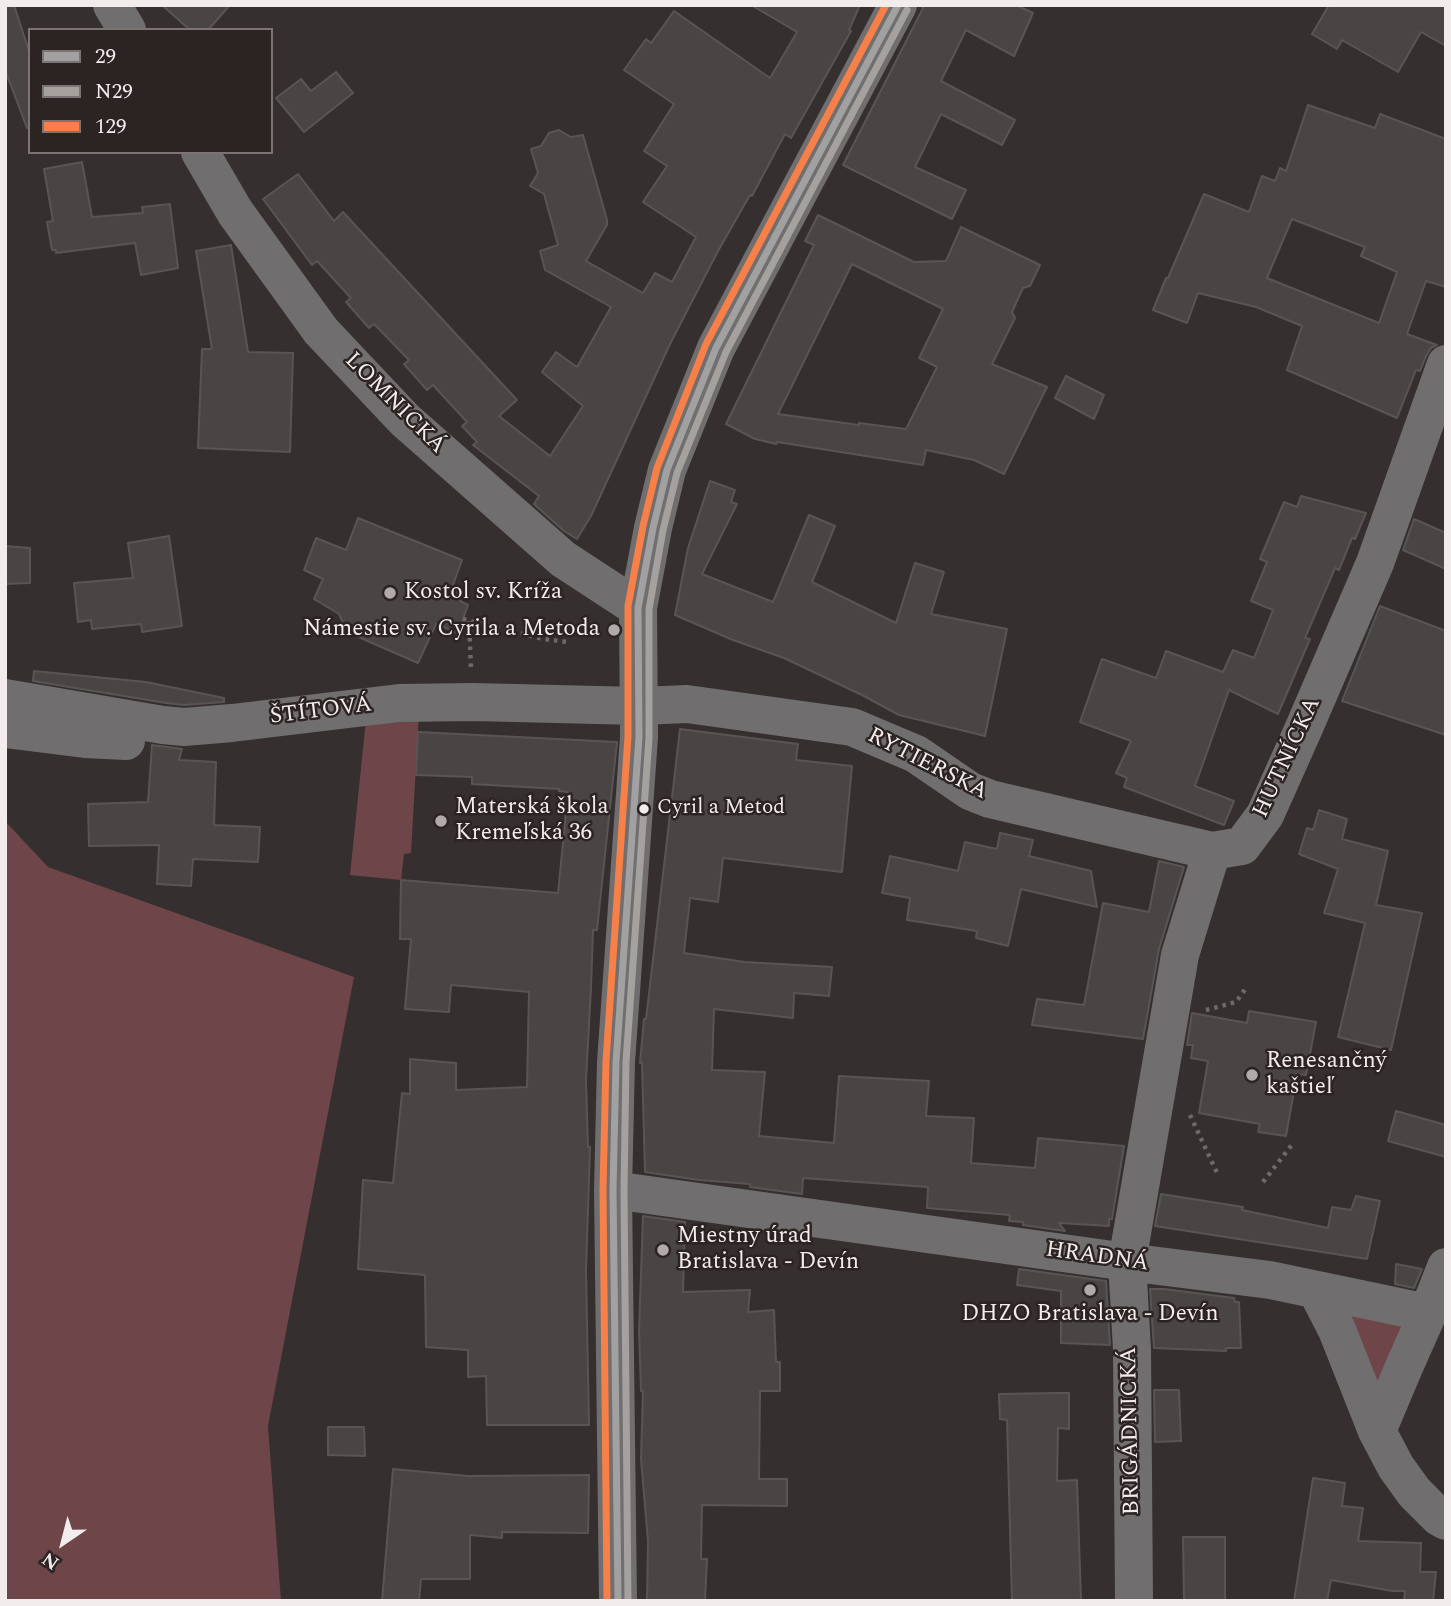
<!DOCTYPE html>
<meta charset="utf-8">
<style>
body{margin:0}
#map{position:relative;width:1451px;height:1606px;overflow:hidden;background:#352f2f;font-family:Spectral,serif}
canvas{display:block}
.frame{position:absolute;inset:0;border:7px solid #f3eced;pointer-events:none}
.legend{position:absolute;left:28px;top:28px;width:245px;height:126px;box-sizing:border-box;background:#2c2323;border:2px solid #7c7374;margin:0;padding:9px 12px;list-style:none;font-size:21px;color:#f3eced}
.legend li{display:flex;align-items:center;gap:14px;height:35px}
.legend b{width:35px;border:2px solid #7c7374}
.north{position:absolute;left:28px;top:1508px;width:70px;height:70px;-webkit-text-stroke:5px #2c2323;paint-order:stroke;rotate:215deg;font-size:19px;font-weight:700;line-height:28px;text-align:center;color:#f3eced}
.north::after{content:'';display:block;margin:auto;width:24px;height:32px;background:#f3eced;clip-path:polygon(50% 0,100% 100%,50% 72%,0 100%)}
</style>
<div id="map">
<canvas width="1451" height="1606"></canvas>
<div class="frame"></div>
<ul class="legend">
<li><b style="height:9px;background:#a1a1a1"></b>29</li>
<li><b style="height:9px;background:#a4a19f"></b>N29</li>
<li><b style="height:9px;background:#f78048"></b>129</li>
</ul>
<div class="north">N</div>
</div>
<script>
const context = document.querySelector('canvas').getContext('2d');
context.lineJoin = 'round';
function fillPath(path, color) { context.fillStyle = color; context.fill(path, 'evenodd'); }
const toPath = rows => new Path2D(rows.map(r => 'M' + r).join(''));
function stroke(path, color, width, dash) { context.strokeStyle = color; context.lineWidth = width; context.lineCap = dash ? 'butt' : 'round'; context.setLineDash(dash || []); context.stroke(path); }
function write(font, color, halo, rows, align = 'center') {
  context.font = font + ' Spectral,serif'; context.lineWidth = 5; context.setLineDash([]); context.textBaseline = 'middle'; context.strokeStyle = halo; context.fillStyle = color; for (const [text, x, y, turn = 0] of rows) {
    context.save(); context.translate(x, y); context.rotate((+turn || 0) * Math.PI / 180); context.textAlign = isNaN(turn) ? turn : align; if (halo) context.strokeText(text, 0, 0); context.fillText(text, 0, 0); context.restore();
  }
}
fillPath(toPath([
 [419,713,411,853,404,854,401,880,350,875,366,719],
 [5,821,48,867,354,977,268,1426,281,1601,5,1601],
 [1342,1304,1417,1317,1388,1381,1373,1382]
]), '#6e4549');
const building = toPath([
 [5,5,14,5,30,54,30,128,27,128,5,70,5,5],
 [162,5,230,5,208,30,190,30,162,5],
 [751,5,860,5,849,30,851,31,791,138,785,134,752,196,750,195,718,251,670,344,591,516,577,539,564,531,534,504,539,496,473,445,477,442,462,426,467,422,433,385,427,390,404,364,409,360,374,324,369,328,346,302,351,298,317,261,312,265,263,199,298,174,334,221,343,212,517,400,499,416,550,456,583,406,542,372,556,352,577,367,611,307,545,270,540,251,558,245,544,194,530,186,538,173,531,149,541,146,549,133,559,130,571,137,583,135,607,220,607,225,586,261,643,293,655,273,672,282,696,237,643,202,667,166,644,151,674,104,624,70,646,39,651,43,674,11,770,78,797,32,751,5],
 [920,5,1016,5,1033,13,1014,56,966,30,941,81,1015,120,1002,145,941,114,915,167,966,190,952,219,843,165,923,8,920,5],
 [1329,5,1446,5,1446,46,1421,32,1398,72,1342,40,1337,49,1312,34,1329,5],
 [336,72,353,93,304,132,276,98,301,79,311,91,336,72],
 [1308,105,1375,128,1380,114,1446,139,1446,287,1426,281,1407,334,1437,345,1431,348,1426,356,1420,371,1416,370,1397,418,1287,370,1302,326,1256,307,1198,293,1187,323,1153,310,1166,278,1168,278,1204,194,1249,212,1262,176,1275,181,1280,168,1286,171,1308,105],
 [1292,219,1365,247,1361,256,1397,272,1379,323,1267,278,1292,219],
 [82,162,92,217,143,213,142,207,170,204,178,268,141,275,135,243,56,253,56,250,52,250,47,222,53,221,44,169,82,162],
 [818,215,914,262,946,261,961,227,1040,265,1030,286,1023,288,1012,312,1015,318,992,364,1047,387,1004,474,974,460,926,450,923,465,777,442,776,444,755,439,726,424,814,245,805,241,818,215],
 [852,264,943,309,919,358,937,367,906,429,859,423,859,425,778,414,852,264],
 [231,245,248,352,293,353,290,452,198,448,202,349,212,349,196,251,231,245],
 [1066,376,1104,395,1094,419,1055,398,1066,376],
 [710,481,735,490,731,502,737,504,702,574,773,602,809,515,835,526,812,582,896,623,915,563,944,572,931,614,1007,629,985,736,899,715,864,696,784,658,733,640,675,615,688,548,710,481],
 [1301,496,1366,513,1355,539,1352,538,1339,570,1335,568,1305,638,1310,639,1278,714,1229,690,1195,786,1234,801,1224,825,1124,787,1127,778,1116,773,1131,741,1080,722,1102,659,1156,678,1166,651,1223,672,1233,650,1254,658,1273,610,1251,601,1267,562,1260,559,1284,502,1297,507,1301,496],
 [358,518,462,560,453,585,463,590,460,601,468,605,458,633,436,624,418,663,347,632,339,614,314,599,323,579,304,570,316,538,346,550,358,518],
 [1414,519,1446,533,1446,569,1403,550,1414,519],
 [169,536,182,626,142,632,141,624,92,629,91,620,78,622,74,583,133,578,128,543,169,536],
 [5,546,30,548,30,583,5,584,5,546],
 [1380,606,1446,631,1446,735,1342,701,1380,606],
 [34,671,146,682,224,698,224,702,184,705,166,703,33,681,34,671],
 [680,729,798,744,796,760,852,766,842,872,723,858,718,902,690,898,684,953,745,962,832,967,829,996,794,993,793,1018,714,1009,712,1070,765,1072,759,1136,834,1143,839,1076,929,1081,926,1116,974,1118,971,1163,1035,1168,1038,1138,1124,1146,1112,1219,1109,1219,1109,1226,1059,1223,1065,1231,1023,1225,1023,1222,1009,1221,1010,1215,927,1208,928,1187,803,1178,802,1194,750,1187,750,1184,699,1180,645,1172,642,1063,640,1063,644,1019,646,1019,680,729],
 [418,732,617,742,597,930,593,930,591,988,586,1080,588,1147,590,1147,586,1271,589,1425,487,1425,486,1376,468,1377,468,1350,426,1347,425,1275,358,1269,363,1180,393,1183,402,1093,410,1094,410,1059,456,1063,456,1090,527,1087,529,992,451,985,449,1012,405,1009,411,939,400,939,401,880,558,893,568,792,559,791,559,789,472,784,472,777,416,775,418,732],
 [152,745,182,749,179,760,216,762,214,825,260,827,258,862,193,859,191,886,157,884,159,845,89,846,88,804,148,802,152,745],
 [1319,810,1347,819,1342,839,1388,851,1376,905,1422,913,1391,1050,1338,1037,1365,923,1324,913,1338,869,1299,854,1307,828,1313,830,1319,810],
 [1000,833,1033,840,1029,856,1091,871,1097,907,1021,889,1008,946,976,938,977,931,907,920,910,898,882,893,890,856,958,871,965,842,997,849,1000,833],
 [1159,861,1184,867,1159,949,1143,1039,1032,1025,1037,999,1084,1005,1103,903,1149,912,1159,861],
 [1249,1011,1316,1022,1306,1075,1297,1074,1286,1136,1258,1132,1260,1124,1199,1113,1208,1061,1191,1058,1193,1045,1187,1045,1192,1013,1247,1023,1249,1011],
 [1396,1111,1446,1125,1446,1157,1388,1141,1396,1111],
 [1161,1194,1243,1207,1242,1210,1328,1228,1332,1207,1351,1210,1356,1196,1380,1201,1367,1259,1155,1226,1161,1194],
 [643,1216,685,1222,683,1292,750,1290,748,1312,774,1310,776,1362,780,1362,780,1391,760,1391,759,1479,787,1479,787,1506,702,1505,701,1559,707,1559,705,1601,647,1601,648,1541,641,1459,643,1391,641,1391,639,1331,643,1216],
 [1396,1264,1422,1269,1414,1288,1395,1284,1396,1264],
 [1019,1269,1106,1281,1110,1345,1061,1343,1061,1291,1017,1285,1019,1269],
 [1150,1289,1164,1289,1234,1298,1235,1302,1239,1302,1241,1348,1226,1348,1226,1351,1154,1348,1150,1289],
 [1154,1390,1179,1390,1181,1441,1155,1442,1154,1390],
 [1057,1393,1069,1393,1069,1429,1058,1428,1057,1481,1077,1480,1081,1601,1012,1601,1007,1420,1000,1419,999,1394,1057,1393],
 [328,1427,364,1427,365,1456,328,1455,328,1427],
 [393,1469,468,1476,589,1475,588,1533,502,1532,502,1538,470,1535,470,1579,421,1579,419,1601,382,1601,393,1469],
 [1313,1478,1345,1483,1342,1506,1363,1508,1358,1541,1421,1543,1420,1572,1436,1572,1433,1601,1404,1601,1405,1591,1392,1591,1331,1580,1327,1601,1294,1601,1313,1478],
 [1183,1537,1225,1537,1225,1601,1184,1601,1183,1537]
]);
fillPath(building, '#4a4545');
stroke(building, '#5a5555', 2);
stroke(toPath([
 [463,619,543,639,567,642],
 [469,621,471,669],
 [1206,1010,1236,1002,1246,988],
 [1190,1115,1218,1175],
 [1263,1182,1294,1142]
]), '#6d6a6a', 4.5, [3.5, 5]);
stroke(toPath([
 [112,5,127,30],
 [200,152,235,212,321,331,405,420,563,559,638,608],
 [5,698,163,725,184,727,232,723,399,703,473,702,639,706,687,704,852,727,916,754,970,791,990,799,1212,851,1242,846,1265,815,1303,730,1375,563,1446,364],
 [5,729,85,739,126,741],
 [613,1190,1127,1262,1270,1280,1428,1313],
 [1317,1291,1337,1330,1377,1431,1396,1467,1414,1492,1439,1517,1446,1521],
 [1377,1431,1404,1367,1428,1313,1446,1267],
 [618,1601,613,1190,616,1062,639,737,638,608,653,528,667,470,716,348,898,5],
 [1134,1601,1132,1349,1127,1262,1180,955,1212,851]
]), '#706e6e', 38);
stroke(toPath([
 [618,1601,613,1190,616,1062,639,737,638,608,653,528,667,470,716,348,898,5]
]), '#a1a1a1', 7);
stroke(toPath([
 [628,1601,624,1190,626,1062,649,738,649,609,663,530,677,473,726,352,907,10]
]), '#a4a19f', 7);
stroke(toPath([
 [607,1601,603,1190,606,1061,628,737,628,606,643,526,657,468,706,344,886,5]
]), '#f78048', 7);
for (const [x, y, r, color] of [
 [390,593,7,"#b0aaaa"],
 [614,630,7,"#b0aaaa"],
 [644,809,6,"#f3eced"],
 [441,821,7,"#b0aaaa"],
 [1252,1075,7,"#b0aaaa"],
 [663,1250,7,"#b0aaaa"],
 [1090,1290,7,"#b0aaaa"]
]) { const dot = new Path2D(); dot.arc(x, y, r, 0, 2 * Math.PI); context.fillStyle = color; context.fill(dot); stroke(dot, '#2c2323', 2.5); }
write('21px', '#f3eced', '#2c2323', [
 ["Cyril a Metod",657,809]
], 'left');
write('23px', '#f3eced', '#2c2323', [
 ["LOMNICKÁ",394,404,45],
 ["ŠTÍTOVÁ",321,712,-7],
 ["HUTNÍCKA",1288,758,-65],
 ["RYTIERSKA",927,765,27],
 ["HRADNÁ",1097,1258,8],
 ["BRIGÁDNICKÁ",1132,1431,-91]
]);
write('23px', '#f3eced', '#2c2323', [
 ["Kostol sv. Kríža",404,593],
 ["Námestie sv. Cyrila a Metoda",600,630,"right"],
 ["Materská škola",455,808],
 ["Kremeľská 36",455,834],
 ["Renesančný",1266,1062],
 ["kaštieľ",1266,1088],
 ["Miestny úrad",677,1237],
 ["Bratislava - Devín",677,1263],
 ["DHZO Bratislava - Devín",1090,1315,"center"]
], 'left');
</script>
